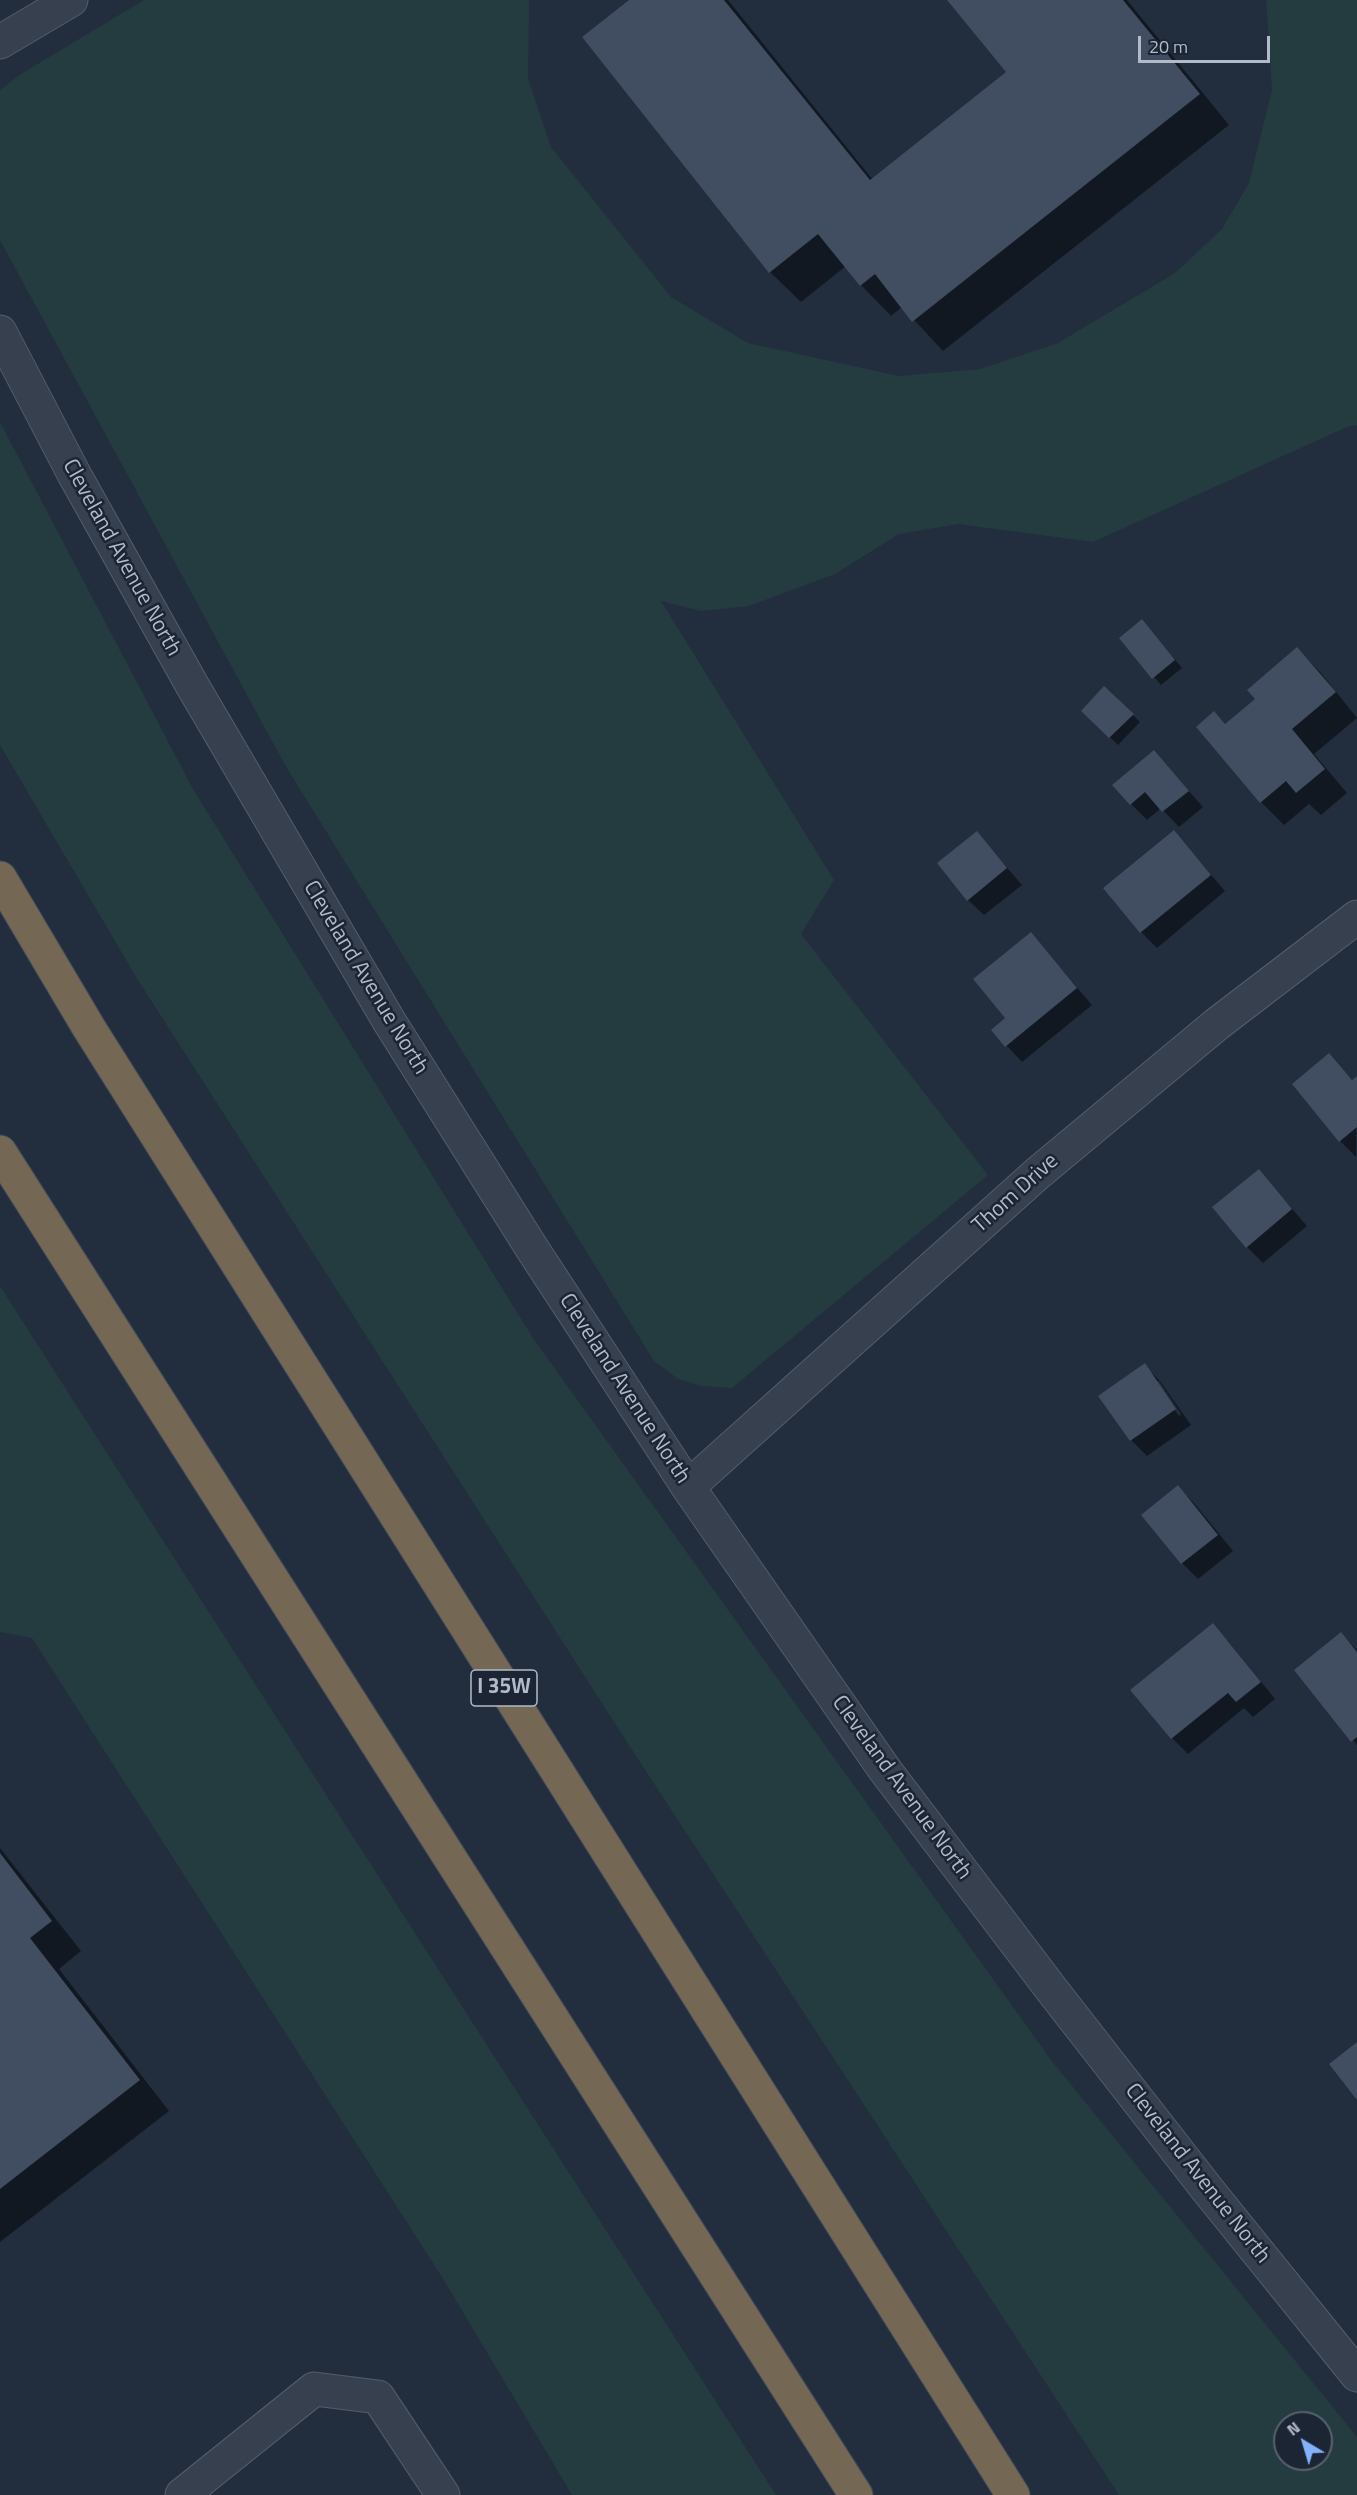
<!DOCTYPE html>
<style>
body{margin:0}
#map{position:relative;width:1357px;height:2495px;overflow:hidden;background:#222e3e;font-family:"Titillium Web",sans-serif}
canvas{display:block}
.north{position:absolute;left:1273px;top:2411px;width:60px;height:60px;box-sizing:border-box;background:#1b2533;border:2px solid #57616f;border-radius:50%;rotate:322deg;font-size:16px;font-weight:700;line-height:24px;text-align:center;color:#b2bac9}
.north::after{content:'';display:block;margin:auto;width:21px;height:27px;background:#83b1fd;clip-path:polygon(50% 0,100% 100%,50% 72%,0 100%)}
.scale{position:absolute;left:1138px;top:36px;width:132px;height:27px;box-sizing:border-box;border:3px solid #b2bac9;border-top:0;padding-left:8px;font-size:18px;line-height:21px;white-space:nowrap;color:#b2bac9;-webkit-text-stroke:4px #1b2533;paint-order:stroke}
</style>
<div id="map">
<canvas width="1357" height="2495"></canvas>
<div class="north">N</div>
<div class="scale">20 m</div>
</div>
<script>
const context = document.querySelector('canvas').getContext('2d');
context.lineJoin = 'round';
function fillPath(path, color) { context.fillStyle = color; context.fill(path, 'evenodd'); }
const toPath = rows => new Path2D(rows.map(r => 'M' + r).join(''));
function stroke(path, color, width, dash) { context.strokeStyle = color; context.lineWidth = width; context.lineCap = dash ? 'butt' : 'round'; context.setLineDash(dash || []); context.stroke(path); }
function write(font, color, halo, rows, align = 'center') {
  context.font = font + ' "Titillium Web",sans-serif'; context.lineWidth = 5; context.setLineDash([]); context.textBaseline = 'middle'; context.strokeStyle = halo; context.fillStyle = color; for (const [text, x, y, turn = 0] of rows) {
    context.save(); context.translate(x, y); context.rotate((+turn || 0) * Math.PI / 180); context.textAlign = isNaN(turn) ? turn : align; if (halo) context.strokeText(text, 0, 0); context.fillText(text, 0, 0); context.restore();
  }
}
fillPath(toPath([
 [144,0,529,0,528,79,551,147,671,297,748,343,899,376,980,369,1058,343,1175,273,1222,229,1249,183,1272,90,1266,0,1357,0,1357,425,1347,427,1093,542,958,524,899,534,835,574,749,606,701,611,661,601,834,880,801,934,988,1175,732,1388,700,1386,678,1379,654,1361,285,765,0,240,0,90,21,74],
 [0,422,193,789,533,1338,1051,2060,1357,2437,1357,2495,1119,2495,623,1736,136,977,0,745],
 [1285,2423,1321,2423,1321,2459,1285,2459],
 [0,1286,194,1589,776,2495,572,2495,442,2277,32,1638,0,1632]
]), '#243b3f');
fillPath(toPath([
 [631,0,728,0,873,180,1008,72,949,0,1127,0,1229,125,943,351,902,307,891,316,861,285,846,266,801,302,770,272],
 [1149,629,1182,668,1161,685,1121,638],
 [1297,649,1321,673,1357,718,1314,754,1347,793,1321,815,1309,804,1284,825,1261,802,1214,713,1226,725,1257,699],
 [1105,688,1140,722,1118,745,1083,711],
 [1154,752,1203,807,1179,827,1161,808,1147,820,1131,804],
 [1174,832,1225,891,1157,948,1141,932],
 [977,833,1022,885,984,915,968,900],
 [1031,934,1092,1005,1022,1062,993,1031,1007,1019],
 [1329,1055,1353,1081,1357,1077,1356,1157,1340,1141],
 [1259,1171,1307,1226,1263,1263,1247,1247],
 [1144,1365,1160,1381,1191,1425,1147,1456,1131,1440],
 [1155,1381,1159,1381,1181,1414,1179,1416],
 [1178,1487,1194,1503,1233,1551,1198,1579,1182,1563,1143,1515],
 [1212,1625,1228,1641,1275,1699,1253,1717,1244,1708,1188,1754,1172,1738],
 [1341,1634,1357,1650,1357,1745,1296,1670],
 [0,1848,81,1951,59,1969,169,2111,0,2242]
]), '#0007');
fillPath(toPath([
 [629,0,724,0,870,180,1006,72,947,0,1123,0,1200,94,912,322,875,274,860,286,818,234,769,273,582,37],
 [1142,619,1175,660,1152,679,1119,638],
 [1297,647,1336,692,1292,729,1325,769,1296,793,1286,781,1260,803,1196,727,1214,711,1225,724,1255,699,1247,690],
 [1104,686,1134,714,1109,738,1081,711],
 [1154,750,1189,791,1162,812,1145,792,1130,805,1112,785],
 [1174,830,1211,875,1140,933,1103,888],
 [977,831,1007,868,967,901,937,863],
 [1031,932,1077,988,1005,1047,991,1030,1005,1018,973,979],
 [1329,1053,1352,1080,1357,1076,1357,1127,1339,1142,1292,1084],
 [1259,1169,1292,1209,1246,1248,1212,1207],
 [1145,1363,1176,1409,1130,1441,1098,1396],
 [1178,1485,1218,1535,1181,1564,1141,1515],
 [1213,1623,1261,1682,1236,1702,1228,1693,1171,1739,1130,1690],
 [1341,1632,1357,1652,1357,1737,1351,1742,1294,1670],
 [0,1853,52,1921,30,1938,140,2080,0,2189],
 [1357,2042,1357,2100,1329,2064]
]), '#414d60');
const minor = toPath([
 [0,42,71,0],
 [0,332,74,474,192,685,389,1021,533,1250,688,1487,885,1770,1052,1990,1207,2189,1357,2375],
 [688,1487,1038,1173,1217,1024,1357,917],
 [182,2495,314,2389,378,2397,443,2495]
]);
const highway = toPath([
 [0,878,89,1028,1013,2495],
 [0,1152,856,2495]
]);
stroke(minor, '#545d6c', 35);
stroke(highway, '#414a59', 35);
stroke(minor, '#36404e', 33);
stroke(highway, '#746753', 33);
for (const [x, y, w] of [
 [504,1688,66]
]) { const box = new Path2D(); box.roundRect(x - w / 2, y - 18, w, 36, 4.5); context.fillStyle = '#1b2533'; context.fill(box); stroke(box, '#b2bac9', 1.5); }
write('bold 21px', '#b2bac9', null, [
 ["I 35W",504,1688]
]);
write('22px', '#b2bac9', '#1b2533', [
 ["Cleveland Avenue North",121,558,61],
 ["Cleveland Avenue North",365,978,59],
 ["Thom Drive",1016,1194,-42],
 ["Cleveland Avenue North",624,1389,57],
 ["Cleveland Avenue North",901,1788,54],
 ["Cleveland Avenue North",1197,2174,52]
]);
</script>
